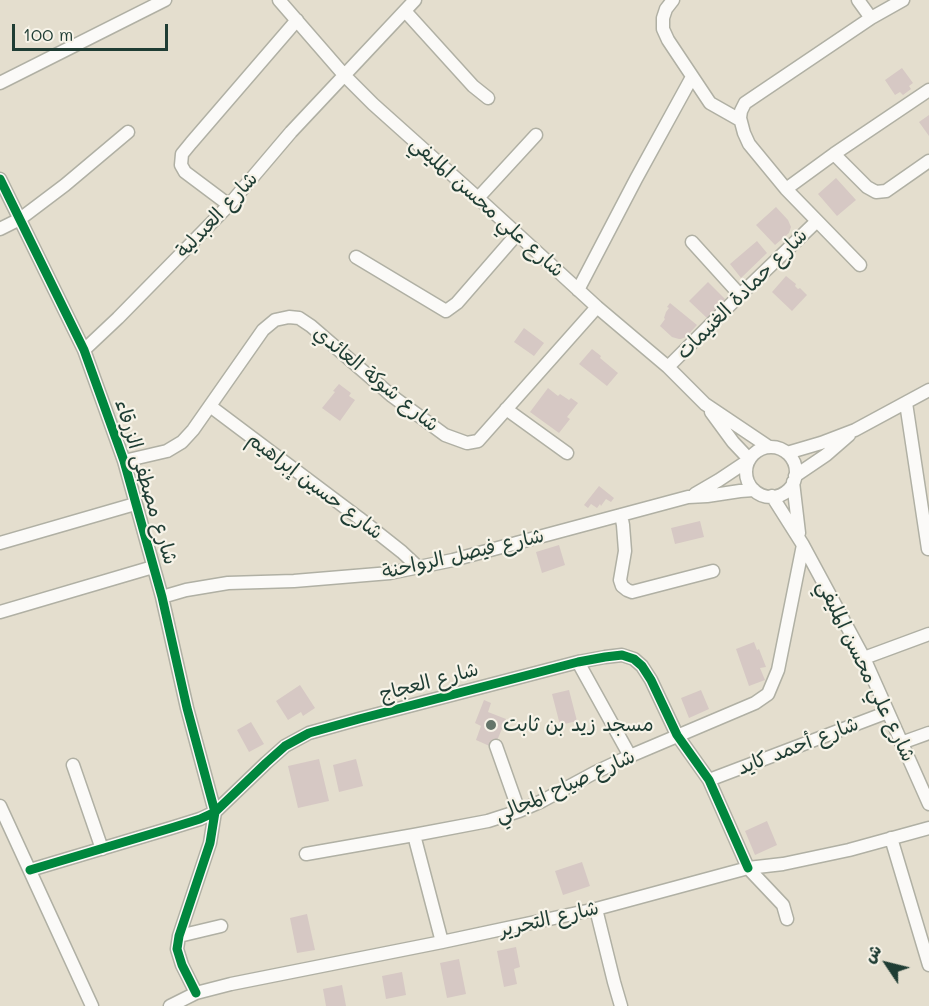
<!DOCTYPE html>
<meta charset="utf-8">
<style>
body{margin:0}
#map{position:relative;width:929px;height:1006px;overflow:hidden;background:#e4dece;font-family:Mali,"Playpen Sans Arabic",sans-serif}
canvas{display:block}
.north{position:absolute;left:857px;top:934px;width:60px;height:60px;-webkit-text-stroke:4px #f7f3e8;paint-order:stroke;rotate:305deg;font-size:16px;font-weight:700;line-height:24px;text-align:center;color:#1f3d34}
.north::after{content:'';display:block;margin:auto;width:21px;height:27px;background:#1f3d34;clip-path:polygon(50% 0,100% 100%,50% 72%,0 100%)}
.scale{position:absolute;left:12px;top:24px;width:156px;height:27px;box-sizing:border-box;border:3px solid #1f3d34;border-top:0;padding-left:8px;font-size:18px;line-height:21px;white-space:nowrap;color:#1f3d34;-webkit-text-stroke:4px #f7f3e8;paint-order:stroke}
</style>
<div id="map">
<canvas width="929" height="1006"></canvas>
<div class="north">ش</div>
<div class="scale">100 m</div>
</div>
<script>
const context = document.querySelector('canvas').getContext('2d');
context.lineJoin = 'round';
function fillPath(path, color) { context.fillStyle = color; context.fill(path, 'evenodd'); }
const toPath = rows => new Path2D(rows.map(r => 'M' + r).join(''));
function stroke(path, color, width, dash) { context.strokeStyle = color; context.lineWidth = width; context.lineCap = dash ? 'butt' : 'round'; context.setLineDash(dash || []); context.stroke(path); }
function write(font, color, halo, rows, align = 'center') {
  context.font = font + ' Mali,"Playpen Sans Arabic",sans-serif'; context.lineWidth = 4.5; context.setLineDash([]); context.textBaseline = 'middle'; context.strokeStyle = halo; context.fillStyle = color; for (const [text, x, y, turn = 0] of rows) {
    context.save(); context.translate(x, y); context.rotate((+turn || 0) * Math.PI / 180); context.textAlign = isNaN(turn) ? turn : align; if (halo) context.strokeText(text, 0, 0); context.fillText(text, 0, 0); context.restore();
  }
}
fillPath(toPath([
 [902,68,913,83,909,86,911,89,903,95,900,92,895,95,885,80],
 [929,115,929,136,919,122],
 [836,178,856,200,837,216,818,194],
 [776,207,788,220,791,227,789,233,775,245,756,225],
 [757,241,767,253,741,278,730,264],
 [786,276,796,284,795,286,798,289,800,288,807,295,792,311,772,292],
 [708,282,725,299,707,318,689,301],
 [670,303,697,325,686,337,681,339,679,339,672,337,660,326,665,319,664,318,666,312,669,308,667,307],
 [524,328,544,343,534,356,514,342],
 [592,349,601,356,600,358,618,373,607,386,579,364],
 [339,384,351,393,349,396,355,400,340,421,322,408,335,392,333,391],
 [548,388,558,396,560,394,569,400,571,398,578,403,567,417,570,419,559,433,530,412],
 [599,486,614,498,611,502,606,499,601,506,600,504,597,508,591,504,588,508,584,505],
 [700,521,704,537,675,544,671,528],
 [559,545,565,565,542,573,536,552],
 [754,642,757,650,759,649,766,667,760,668,765,680,749,686,736,649],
 [300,685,315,708,303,716,301,712,288,720,276,701],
 [569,690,577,721,560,725,552,694],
 [701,690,709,709,689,718,681,698],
 [484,700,491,703,488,712,506,719,494,748,476,740,481,726,475,723],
 [251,722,264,744,249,752,237,730],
 [319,759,329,801,298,808,288,766],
 [356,759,363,786,339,792,333,765],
 [767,821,777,845,755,855,745,831],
 [582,862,590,886,563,895,555,871],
 [307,914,315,950,297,953,290,918],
 [516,947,520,967,514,969,517,984,504,987,497,951],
 [459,959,466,994,447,998,440,963],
 [402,972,406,995,386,999,382,976],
 [342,985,346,1006,326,1006,323,989]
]), '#d6c8c4');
const minor = toPath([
 [279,0,345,76,373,104,478,198,597,307,668,367,705,404,769,447],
 [673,0,666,9,663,18,663,29,668,40,710,103,740,120],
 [858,0,871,18],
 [405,11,473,86,488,98],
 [0,83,165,0],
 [834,154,867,187,876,192,886,191,929,161],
 [0,179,84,350,124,461,162,597,187,708,215,812,210,843,179,936,177,949,182,965,196,993],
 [786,189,834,154,929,90],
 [478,198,536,135],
 [229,205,185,172,181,165,182,154,191,143,297,20],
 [0,229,20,219,65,185,128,132],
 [692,242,740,295],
 [356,257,446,311,457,303,517,234],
 [860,265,786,189,749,144,744,133,740,118,741,111,745,103,871,18,903,0],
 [578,290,636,179,692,77],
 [84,350,118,318,229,205,291,132,415,0],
 [668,367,740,295,817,221],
 [906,403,928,549],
 [210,406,359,518,402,552,419,568],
 [506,409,567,453],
 [711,412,733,442,749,459],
 '746 472a25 25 0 1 1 50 0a25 25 0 1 1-50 0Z',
 [787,453,821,443,855,430,929,390],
 [124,461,167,451,182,442,193,430,263,330,275,320,289,317,299,318,311,326,392,396,445,435,467,443,478,441,597,307],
 [795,476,826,455,849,435],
 [793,482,799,533],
 [695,494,719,480,749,460],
 [772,496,803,545,864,658,929,804],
 [621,515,623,525,625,551,620,580,622,586,627,590,632,592,713,571],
 [0,543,135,504],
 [162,597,186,590,228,583,294,581,390,573,453,560,688,497,707,496,740,491,754,490],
 [0,612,153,567],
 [864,658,929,634],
 [578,662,630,756],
 [901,743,929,733],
 [496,746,519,811],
 [73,765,102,849],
 [709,780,888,712],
 [0,806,92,1006],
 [414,835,442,942],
 [891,838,929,965],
 [306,854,414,835,488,821,519,811,542,801,594,773,630,756,755,703,768,694,778,670,803,545],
 [30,870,171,828,200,819,215,812,266,763,285,746,309,733,359,719,578,662,605,657,622,655,634,659,642,666,651,680,677,735,709,780,748,868,783,905,787,919],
 [596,909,614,982,621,1006],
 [179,936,221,926],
 [170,1006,196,993,231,984,442,942,596,909,748,868,783,864,849,850,929,828]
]);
stroke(minor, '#b0b0a4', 15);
stroke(minor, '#fbfaf8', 12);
stroke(toPath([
 [0,179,84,350,124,461,162,597,187,708,215,812,210,843,179,936,177,949,182,965,196,993],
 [30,870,171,828,200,819,215,812,266,763,285,746,309,733,359,719,578,662,605,657,622,655,634,659,642,666,651,680,677,735,709,780,748,868]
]), '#00873e', 9);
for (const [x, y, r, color] of [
 [491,725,6,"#64756a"]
]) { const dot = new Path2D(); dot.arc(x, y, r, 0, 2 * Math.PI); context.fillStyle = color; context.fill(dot); stroke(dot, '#f7f3e8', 2); }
write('20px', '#1f3d34', '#f7f3e8', [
 ["شارع علي محسن المليفي",487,207,42],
 ["شارع العبدلية",217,215,-47],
 ["شارع حمادة الغنيمات",742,294,-45],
 ["شارع شوكة العائدي",376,379,39],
 ["شارع مصطفى الزرقاء",146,482,73],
 ["شارع حسين إبراهيم",315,486,37],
 ["شارع فيصل الرواحنة",463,554,-13],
 ["شارع علي محسن المليفي",866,671,64],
 ["شارع العجاج",429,682,-15],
 ["شارع أحمد كايد",798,746,-21],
 ["شارع صياح المجالي",565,786,-24],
 ["شارع التحرير",549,919,-13]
]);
write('20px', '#1f3d34', '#f7f3e8', [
 ["مسجد زيد بن ثابت",503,725]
], 'left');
</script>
